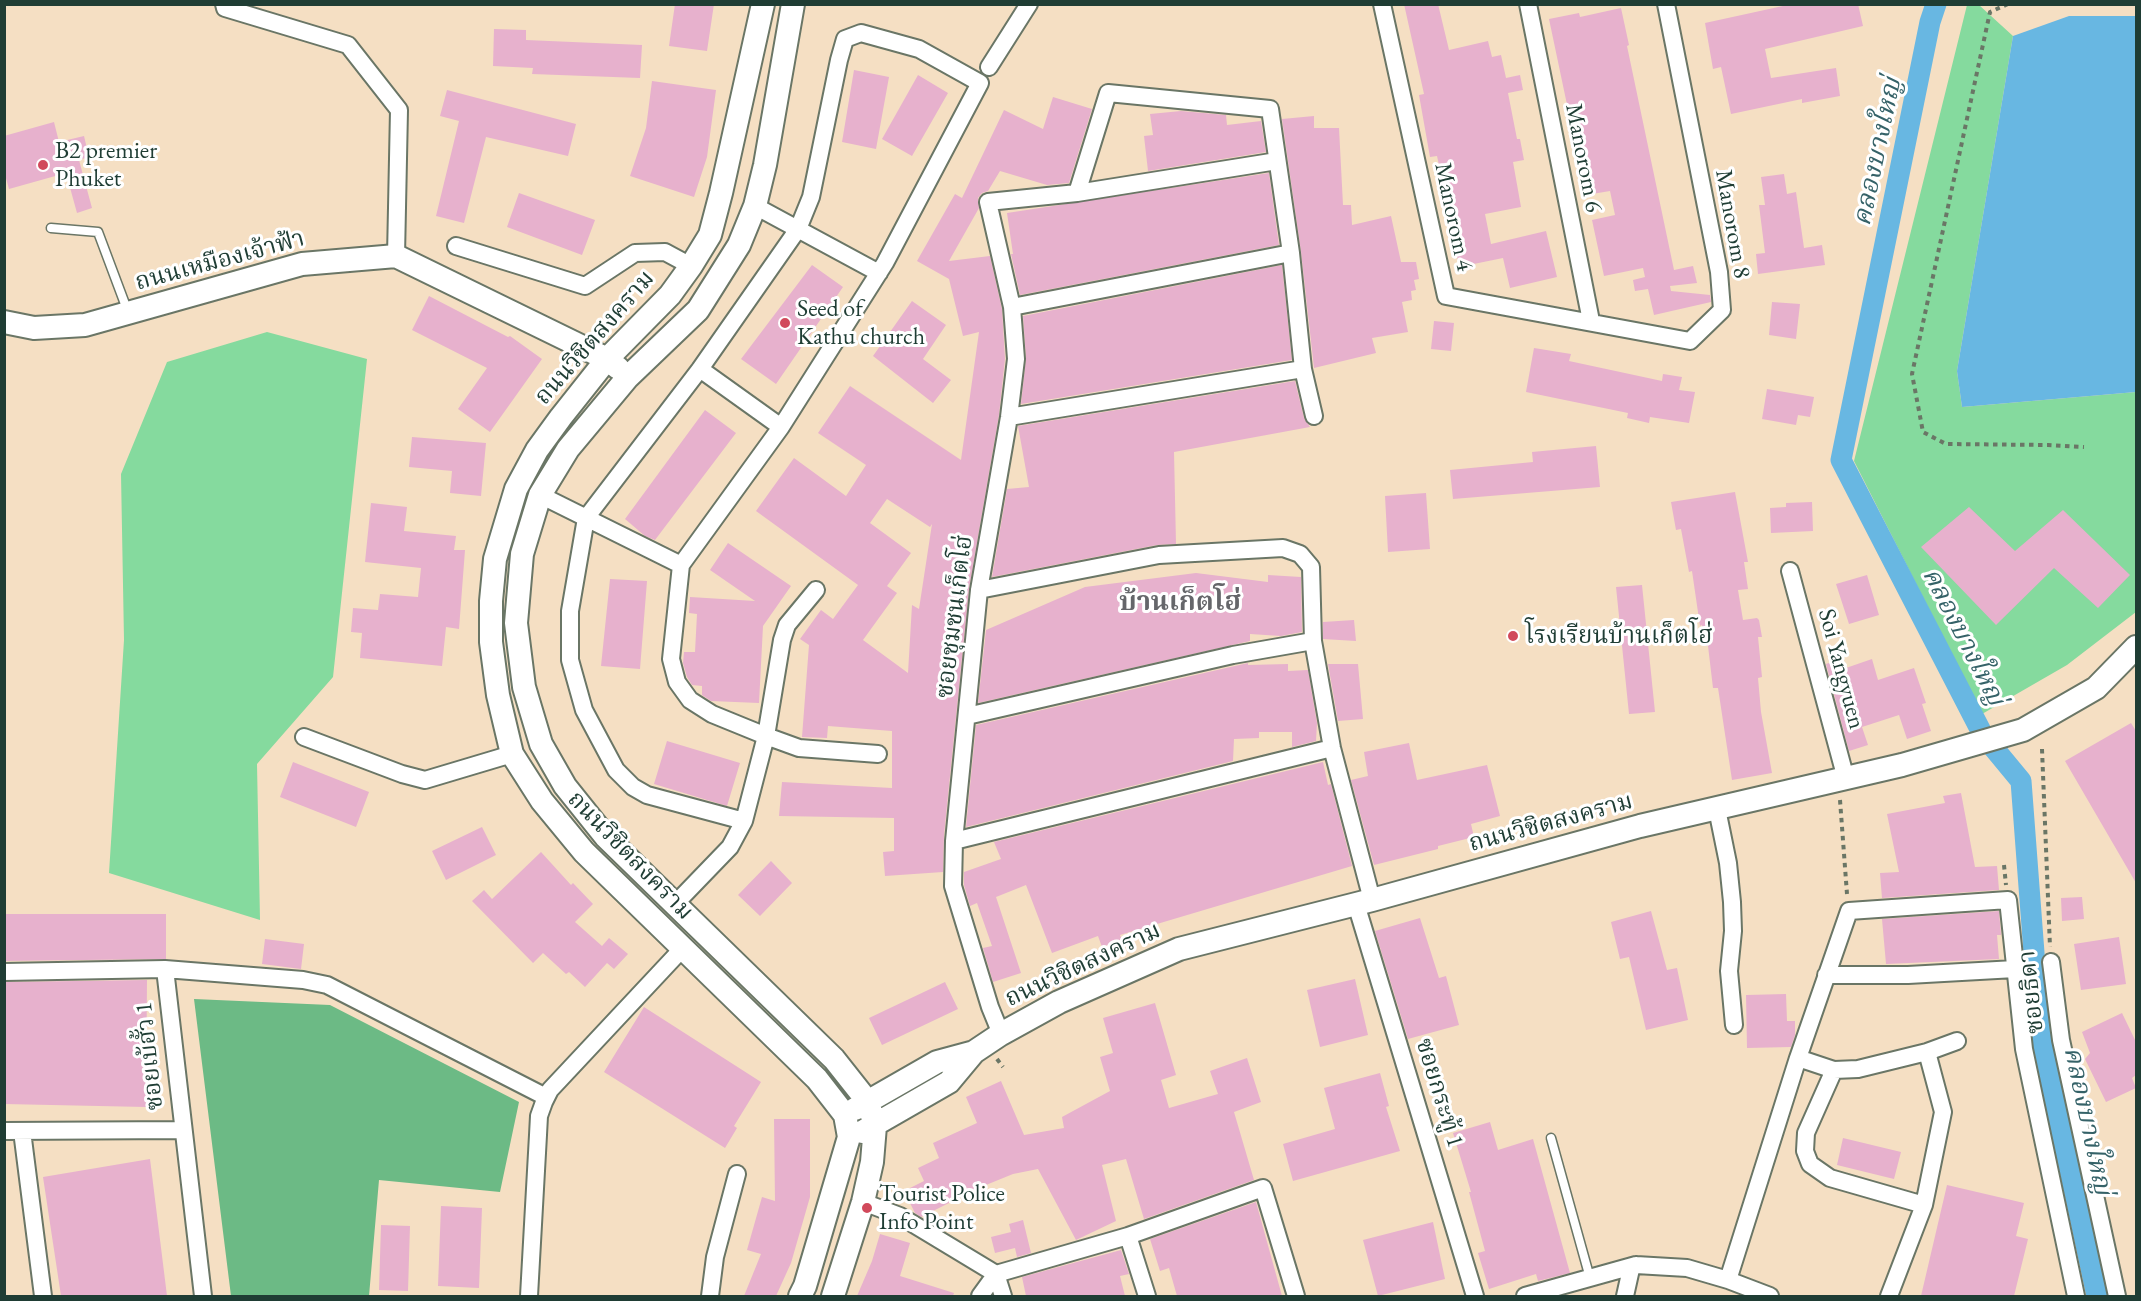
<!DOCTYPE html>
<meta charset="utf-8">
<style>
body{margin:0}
#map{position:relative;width:2141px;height:1301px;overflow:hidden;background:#f5dfc3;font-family:"EB Garamond",serif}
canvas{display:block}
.frame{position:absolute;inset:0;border:6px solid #1f3d34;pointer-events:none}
</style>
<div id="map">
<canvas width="2141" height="1301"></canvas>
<div class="frame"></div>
</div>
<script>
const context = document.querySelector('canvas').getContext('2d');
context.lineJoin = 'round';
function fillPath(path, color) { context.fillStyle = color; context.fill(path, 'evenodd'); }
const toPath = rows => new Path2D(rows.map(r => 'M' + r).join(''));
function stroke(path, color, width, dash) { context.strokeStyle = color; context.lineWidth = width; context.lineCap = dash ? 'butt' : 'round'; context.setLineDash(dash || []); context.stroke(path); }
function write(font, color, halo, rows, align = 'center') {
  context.font = font + ' "EB Garamond","Noto Serif Thai",serif'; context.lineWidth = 6; context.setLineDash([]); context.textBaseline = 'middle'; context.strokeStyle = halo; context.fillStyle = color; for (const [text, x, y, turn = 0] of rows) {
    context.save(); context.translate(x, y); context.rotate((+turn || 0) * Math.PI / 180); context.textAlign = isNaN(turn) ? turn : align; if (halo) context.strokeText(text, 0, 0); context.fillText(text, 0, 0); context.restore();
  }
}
fillPath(toPath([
 [1967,5,1979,5,2013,36,1957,371,1962,407,2136,392,2136,612,2067,665,1982,714,1854,461],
 [267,332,367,359,333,677,257,764,260,920,109,873,124,640,121,474,167,362]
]), '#85da9e');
fillPath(toPath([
 [194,999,330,1005,519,1102,500,1192,379,1180,369,1296,231,1296]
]), '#6cba85');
fillPath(toPath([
 [2069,16,2136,16,2136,392,1962,407,1957,371,2013,36]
]), '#68b7e2');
stroke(toPath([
 [1936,4,1930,22,1841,460,1983,735,2021,781,2040,1032,2097,1296]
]), '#68b7e2', 21);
fillPath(toPath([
 [675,4,714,4,707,51,669,46],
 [1404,4,1438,4,1449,50,1488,41,1492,57,1501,55,1506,78,1520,75,1523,90,1508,93,1517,139,1520,139,1524,160,1513,162,1521,207,1485,214,1491,244,1546,231,1557,277,1510,288,1503,258,1459,267,1451,224,1452,224,1437,156,1430,157,1419,95,1424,94],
 [1792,4,1858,4,1863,26,1765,49,1771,78,1836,68,1840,96,1802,103,1802,99,1731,114,1721,67,1713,69,1705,23],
 [1621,8,1629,45,1627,46,1674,270,1693,266,1697,283,1670,286,1671,291,1710,295,1711,302,1654,315,1648,289,1635,291,1633,280,1645,277,1643,268,1604,276,1592,220,1615,215,1610,191,1586,195,1549,19,1579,13,1580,17],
 [494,29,526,30,526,40,642,45,640,78,532,74,533,68,493,66],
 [854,70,889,77,876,149,842,142],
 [918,75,948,93,912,156,882,139],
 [652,81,716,90,707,157,694,197,630,176,646,128],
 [447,90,576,124,568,156,486,137,464,223,436,216,459,121,440,116],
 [1053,97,1092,109,1069,183,1047,185,1000,171,988,191,982,193,978,198,979,208,949,261,990,256,1002,309,1005,359,999,415,969,589,944,835,943,872,885,876,883,852,894,851,894,818,779,816,782,782,892,788,892,731,828,726,827,738,802,737,809,645,800,639,821,610,833,619,858,585,756,511,794,458,846,496,866,465,818,433,850,386,961,460,979,332,963,336,949,279,917,261,955,194,962,198,1004,110,1043,129],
 [887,499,930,527,932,524,919,609,912,605,908,673,863,640,897,593,887,586,911,553,870,523],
 [1181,111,1226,115,1227,125,1261,121,1266,152,1148,171,1144,136,1153,135,1150,114],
 [1314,116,1314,128,1339,128,1343,205,1351,205,1352,225,1391,216,1401,262,1416,262,1419,279,1414,280,1416,290,1411,291,1412,300,1402,302,1408,332,1372,338,1376,353,1314,368,1301,252,1282,119],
 [54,122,59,142,84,136,89,157,79,160,92,208,77,213,66,173,9,189,4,171,4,136],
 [1269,173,1279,245,1020,295,1011,254,1013,254,1007,213],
 [1784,174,1787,194,1796,192,1804,248,1822,245,1825,265,1758,274,1756,254,1765,253,1759,205,1765,205,1761,177],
 [519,193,595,220,582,255,507,227],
 [812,265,843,287,776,384,741,359],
 [1282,265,1292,360,1021,404,1026,358,1023,316],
 [429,296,508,337,510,336,542,359,490,432,458,409,487,368,412,330],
 [912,301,946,325,923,359,951,380,933,403,873,356],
 [1772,302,1800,304,1796,339,1769,335],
 [1434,321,1454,323,1451,351,1431,349],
 [1534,348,1571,354,1569,361,1662,381,1663,374,1682,377,1679,390,1695,392,1689,423,1650,417,1649,423,1627,418,1628,413,1526,392],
 [1295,381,1304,418,1310,427,1174,452,1176,544,1157,545,992,577,1007,489,1029,487,1018,426],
 [1767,389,1814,397,1810,417,1798,415,1796,425,1762,419],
 [705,410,736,433,655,540,645,536,625,519],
 [412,437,486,443,481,496,450,493,452,471,409,467],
 [1596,446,1600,487,1453,499,1450,470,1533,462,1532,452],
 [1735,492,1748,562,1744,562,1748,589,1738,590,1743,620,1757,618,1759,620,1762,637,1758,637,1762,677,1758,678,1761,712,1772,773,1732,780,1718,688,1713,688,1708,646,1705,646,1702,625,1700,626,1692,571,1689,572,1681,529,1676,530,1671,502],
 [1426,493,1430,549,1388,552,1385,496],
 [1812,502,1813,531,1771,533,1770,508,1786,507,1786,503],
 [371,503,407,507,404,531,456,536,454,550,465,550,459,629,446,627,442,666,360,658,362,633,351,632,353,608,378,610,380,594,418,597,421,568,365,562],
 [1969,507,2015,551,2063,510,2130,575,2098,608,2054,568,1996,625,1921,547],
 [728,543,791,586,763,626,759,703,711,701,702,695,702,686,692,685,687,677,683,663,684,652,695,652,697,614,689,613,690,597,755,601,710,570],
 [1196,573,1268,582,1268,575,1301,577,1302,632,1281,636,1250,634,1250,641,978,703,986,630,1085,587],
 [1867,575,1879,615,1849,624,1836,584],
 [610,579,647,581,640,669,601,666],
 [1642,585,1655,712,1629,714,1616,587],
 [1354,620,1356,641,1323,639,1323,622],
 [1840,659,1843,669,1872,659,1878,680,1914,668,1926,703,1922,704,1931,731,1907,739,1899,715,1862,727,1868,745,1849,751,1826,664],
 [1248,663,1248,665,1288,664,1288,671,1308,670,1317,723,1316,741,1292,747,1292,732,1259,732,1259,738,1234,739,1233,761,966,827,976,725],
 [1328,664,1358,664,1363,719,1338,721],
 [2131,723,2136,731,2136,883,2065,761],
 [667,741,740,763,727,806,654,784],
 [1409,743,1417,780,1487,765,1500,816,1471,824,1474,837,1438,846,1438,849,1374,865,1351,780,1368,776,1364,752],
 [293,762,369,792,356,827,280,797],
 [1323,762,1328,785,1331,784,1352,866,1120,935,1122,940,1102,947,1098,936,1052,953,1026,885,996,897,1021,973,993,982,983,948,992,946,977,903,970,906,964,885,964,872,1001,859,994,842],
 [1961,793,1975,867,1997,866,1999,890,1882,898,1880,873,1899,872,1887,814,1945,803,1943,796],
 [482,827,496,855,446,880,432,851],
 [541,852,571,885,573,883,593,904,575,922,602,946,609,938,628,954,614,969,607,963,585,987,569,972,566,974,543,953,533,963,472,901,484,890,492,899],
 [771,861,792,883,760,916,738,895],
 [2082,897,2084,919,2062,921,2061,898],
 [1651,911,1667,970,1677,968,1688,1020,1646,1030,1629,957,1620,959,1611,922],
 [1999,911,2001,935,1997,935,1999,959,1886,964,1882,919],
 [4,914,166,914,166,959,4,961],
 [1420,918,1439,978,1446,976,1459,1025,1408,1039,1375,931],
 [2119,937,2126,984,2081,990,2074,944],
 [265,939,304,944,301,969,262,964],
 [1355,979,1368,1035,1320,1047,1307,990],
 [147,980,146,1107,4,1104,4,982],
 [945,982,958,1009,882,1045,869,1018],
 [1786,994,1787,1021,1795,1021,1795,1035,1791,1047,1747,1048,1746,995],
 [1155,1003,1176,1075,1161,1080,1169,1108,1218,1094,1210,1071,1247,1058,1261,1102,1234,1112,1254,1180,1144,1219,1126,1159,1102,1165,1116,1221,1076,1240,1038,1169,1013,1174,981,1187,921,1217,915,1213,904,1191,924,1181,918,1168,939,1158,933,1143,977,1123,966,1097,1001,1081,1024,1135,1064,1128,1062,1117,1110,1091,1100,1057,1113,1053,1103,1018],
 [644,1007,761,1082,734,1126,737,1128,725,1148,604,1072],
 [2122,1013,2136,1042,2136,1075,2132,1078,2136,1088,2106,1102,2085,1059,2090,1053,2082,1032],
 [1380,1073,1389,1106,1386,1107,1400,1151,1293,1181,1283,1144,1335,1129,1324,1088],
 [774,1119,810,1119,810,1197,791,1263,776,1296,744,1296,761,1254,747,1250,762,1197,775,1201],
 [1490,1122,1498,1150,1533,1139,1570,1273,1538,1281,1536,1274,1489,1289,1478,1253,1485,1251,1469,1192,1471,1192,1453,1133],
 [1843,1138,1901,1152,1894,1179,1837,1165],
 [150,1159,167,1296,61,1296,43,1177],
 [1947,1185,2024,1203,2016,1236,2028,1239,2014,1296,1921,1296],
 [1256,1202,1282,1296,1177,1296,1169,1268,1160,1271,1150,1239],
 [441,1206,482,1208,479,1288,438,1286],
 [1023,1220,1031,1253,1017,1257,1015,1248,995,1253,991,1237,1011,1232,1009,1224],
 [1433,1222,1445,1279,1378,1296,1363,1240],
 [381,1225,410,1226,408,1291,379,1290],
 [880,1234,910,1243,900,1276,954,1293,953,1296,857,1296,872,1261],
 [1121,1250,1129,1274,1120,1276,1125,1296,1026,1296,1022,1277]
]), '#e7b1cd');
const lane = toPath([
 [51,228,98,232,128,312],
 [1551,1138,1590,1278]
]);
const street = toPath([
 [224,4,225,8,348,45,399,110,396,256],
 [1382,4,1446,296,1690,341,1722,310,1719,272,1666,4],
 [1528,4,1591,321],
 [989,67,1029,4],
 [1077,193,1108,93,1270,109,1291,253,1303,369,1314,416],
 [755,206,879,273],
 [456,246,585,286,635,253,665,252,691,266],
 [1012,307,1291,253],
 [700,369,781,427],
 [1009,417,1303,369],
 [540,495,681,565],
 [1790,571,1846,779],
 [816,590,787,625,782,640,766,736,744,821,647,795,633,787,616,770,584,710,570,660,570,611,586,518,700,369,798,229,811,197,839,60,845,39,861,33,919,49,980,83,885,263,781,427,681,565,671,659,677,682,690,700,712,714,766,736,799,748,878,754],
 [979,590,1159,555,1283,548,1300,554,1311,567,1313,641,1332,748,1372,900],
 [967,716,1233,655,1313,641],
 [304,737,402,774,425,780,512,754],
 [1717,809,1728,863,1732,902,1733,931,1729,971,1734,1025],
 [954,841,1332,748],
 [676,903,730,847,744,821],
 [1356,904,1475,1296],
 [2051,962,2061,1040,2117,1296],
 [165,969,303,980,327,985,546,1097],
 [4,972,165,969,203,1296],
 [1826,975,1908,975,2015,969],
 [1001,1034,990,1007,953,886,954,841,979,590,1009,417,1016,359,1012,307,988,202,1077,193,1277,161],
 [1798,1058,1834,1070,1858,1069,1927,1052,1957,1041],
 [1834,1070,1806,1133,1805,1151,1810,1164,1830,1178,1924,1205],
 [4,1131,183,1130],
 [22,1131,43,1296],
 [863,1202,900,1216,996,1274,1003,1296],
 [1128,1236,1147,1296],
 [1728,1280,1798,1058,1849,911,2008,900,2024,1049,2076,1296],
 [529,1296,538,1135,539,1116,544,1102,550,1090,682,949],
 [710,1296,715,1257,737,1174],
 [980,1296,996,1274,1128,1236,1263,1188,1296,1296],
 [1525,1296,1636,1265,1687,1268,1728,1280,1770,1296],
 [1625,1296,1631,1269,1636,1265],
 [1889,1296,1924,1205,1943,1112,1927,1052]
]);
const secondary = toPath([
 [763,4,721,193,710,235,691,266,670,295,607,359,561,417,537,450,516,489,495,559,491,601,491,642,498,695,512,754,542,801,584,852,817,1079,845,1115,849,1137,805,1286,800,1296],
 [793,4,765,165,755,206,739,245,698,310,628,377,568,449,540,495,522,554,516,623,524,687,541,744,565,786,605,836,834,1059,868,1102,875,1126,872,1162,863,1202,833,1296],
 [4,322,34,328,85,325,302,264,396,256,607,359,618,368],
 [855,1109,937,1062,974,1052],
 [862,1132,949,1082,974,1052,1001,1034,1059,1002,1179,949,1372,900,1640,826,1902,765,2023,730,2096,688,2136,647]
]);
stroke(lane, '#6a7666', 11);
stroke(street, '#6a7666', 20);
stroke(secondary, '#6a7666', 26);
stroke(toPath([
 [2008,4,1990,12,1912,374,1923,432,1946,444,2048,445,2084,447],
 [2042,749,2050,947],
 [1840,800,1847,894],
 [2004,865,2006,885],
 [997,1059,1003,1067]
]), '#6a7666', 4, [4.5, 4.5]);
stroke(lane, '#fff', 8);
stroke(street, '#fff', 16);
stroke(secondary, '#fff', 22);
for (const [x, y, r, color] of [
 [43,165,6,"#d1495b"],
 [785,323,6,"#d1495b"],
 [1513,636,6,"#d1495b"],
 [867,1208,6,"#d1495b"]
]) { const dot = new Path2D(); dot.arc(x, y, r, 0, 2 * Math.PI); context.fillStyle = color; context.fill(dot); stroke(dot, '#fff', 2); }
write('24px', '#1f3d34', '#fff', [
 ["B2 premier",55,151],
 ["Phuket",55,179],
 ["Seed of",797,309],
 ["Kathu church",797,337],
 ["โรงเรียนบ้านเก็ตโฮ่",1525,636],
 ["Tourist Police",879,1194],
 ["Info Point",879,1222]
], 'left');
write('24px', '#1f3d34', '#fff', [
 ["Manorom 6",1583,158,79],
 ["Manorom 4",1453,217,78],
 ["Manorom 8",1732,224,80],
 ["ถนนเหมืองเจ้าฟ้า",220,261,-15],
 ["ถนนวิชิตสงคราม",595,338,-49],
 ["ซอยชุมชนเก็ตโฮ่",955,617,-83],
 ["Soi Yangyuen",1841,669,75],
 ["ถนนวิชิตสงคราม",1551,823,-15],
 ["ถนนวิชิตสงคราม",630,856,46],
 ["ถนนวิชิตสงคราม",1083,965,-25],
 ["ซอยธิดา",2032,992,-96],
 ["ซอยเบ้ฮั้ว 1",150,1056,-96],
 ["ซอยกระทู้ 1",1439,1093,73]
]);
write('italic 26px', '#356268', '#fff', [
 ["คลองบางใหญ่",1878,152,-78],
 ["คลองบางใหญ่",1963,637,63],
 ["คลองบางใหญ่",2087,1121,78]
]);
write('bold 27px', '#65666a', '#fff', [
 ["บ้านเก็ตโฮ่",1180,603]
]);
</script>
